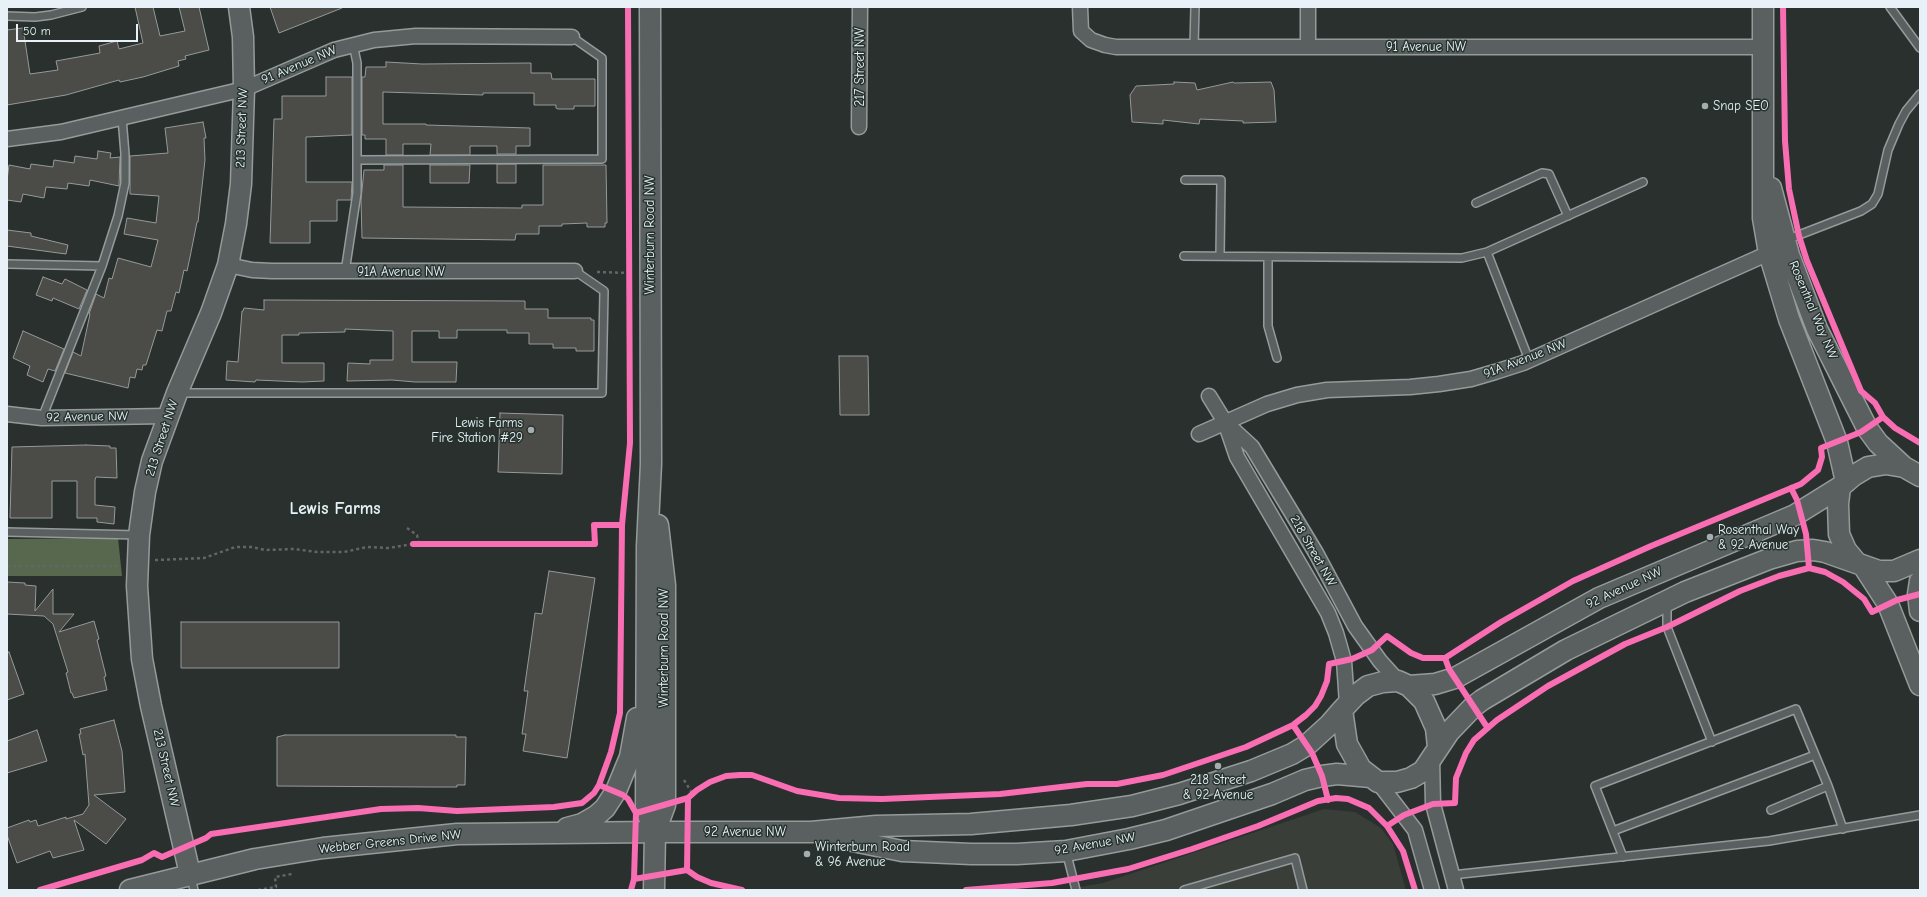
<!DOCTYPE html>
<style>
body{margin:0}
#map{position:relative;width:1927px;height:897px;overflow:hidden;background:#29302d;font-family:"Comic Neue",sans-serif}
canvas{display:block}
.frame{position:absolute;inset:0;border:8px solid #e8f1f8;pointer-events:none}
.scale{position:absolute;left:16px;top:24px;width:122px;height:18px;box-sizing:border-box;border:2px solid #e8f1f8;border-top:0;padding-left:5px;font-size:12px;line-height:14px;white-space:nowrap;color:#e8f1f8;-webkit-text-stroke:3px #26332d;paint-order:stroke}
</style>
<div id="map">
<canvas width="1927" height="897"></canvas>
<div class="frame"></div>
<div class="scale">50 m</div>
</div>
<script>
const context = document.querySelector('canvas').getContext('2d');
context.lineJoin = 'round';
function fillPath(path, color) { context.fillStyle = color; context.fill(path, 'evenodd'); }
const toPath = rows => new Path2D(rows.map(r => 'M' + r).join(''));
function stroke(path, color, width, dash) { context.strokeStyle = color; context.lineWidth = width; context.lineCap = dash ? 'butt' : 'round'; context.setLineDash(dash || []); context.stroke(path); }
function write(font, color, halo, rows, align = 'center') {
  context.font = font + ' "Comic Neue",sans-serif'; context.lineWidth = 3; context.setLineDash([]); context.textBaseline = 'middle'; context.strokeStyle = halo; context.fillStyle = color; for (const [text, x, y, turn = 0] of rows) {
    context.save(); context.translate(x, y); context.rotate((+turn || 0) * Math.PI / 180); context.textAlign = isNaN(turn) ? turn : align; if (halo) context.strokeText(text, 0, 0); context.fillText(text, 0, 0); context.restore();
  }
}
fillPath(toPath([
 [1324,809,1355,812,1381,828,1393,844,1406,890,1062,890,1103,883]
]), '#393e38');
fillPath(toPath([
 [118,538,122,576,7,576,7,539]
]), '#58684f');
const building = toPath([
 [135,7,153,7,160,36,185,31,179,7,199,7,209,50,185,56,186,59,178,61,179,66,143,77,120,82,119,80,66,95,7,105,7,30,23,28,30,74,58,70,56,61,100,53,99,46,117,41,119,49,143,43,135,7],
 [270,7,342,7,342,8,279,33,270,7],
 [386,62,422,64,531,63,531,73,551,73,552,79,595,79,595,106,574,106,574,109,558,109,556,108,556,105,534,105,534,93,483,93,483,95,383,92,383,124,426,124,426,125,530,128,530,146,516,146,516,154,497,154,497,146,470,146,470,155,430,155,431,144,403,144,403,155,386,155,386,139,365,139,365,135,362,135,362,77,365,77,366,67,386,67,386,62],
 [326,77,352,77,352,135,306,137,306,182,352,182,351,200,337,200,337,221,310,221,310,243,270,243,274,119,282,119,282,96,326,96,326,77],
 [1174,82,1195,83,1197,90,1233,82,1234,83,1271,82,1274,90,1276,122,1243,123,1243,121,1200,119,1199,124,1163,120,1163,124,1132,122,1130,95,1136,86,1174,84,1174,82],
 [203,122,206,138,204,138,205,160,198,222,197,222,190,257,187,271,184,270,179,293,176,292,171,311,167,311,162,331,157,330,146,365,143,365,142,370,137,369,135,378,130,377,128,388,65,373,73,352,81,356,90,314,89,314,96,294,104,298,109,278,112,279,118,258,151,267,158,240,124,234,127,218,156,223,159,196,130,194,130,156,168,153,165,128,203,122],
 [98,151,111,153,110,158,120,157,119,186,90,180,89,186,68,183,67,189,46,187,44,198,23,194,21,202,7,200,7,180,9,165,30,169,31,164,53,167,54,160,74,163,75,156,97,159,98,151],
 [497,164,516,164,516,183,497,183,497,164],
 [384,165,403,165,403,207,522,208,522,205,543,205,543,165,606,165,607,223,605,223,605,227,587,227,587,223,562,224,562,226,539,226,539,234,516,234,515,240,362,238,361,200,364,170,384,170,384,165],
 [430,165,470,165,469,183,430,183,430,165],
 [7,230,31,233,31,236,68,245,66,254,7,246,7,230],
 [43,277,62,284,65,279,87,290,79,309,53,298,52,301,36,295,43,277],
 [264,300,525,301,525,309,548,309,548,318,591,318,591,320,594,320,594,351,576,351,576,348,553,348,553,344,529,344,529,333,507,333,507,330,457,330,457,338,439,338,439,331,412,331,412,362,457,362,456,382,415,382,392,380,347,381,348,363,370,364,370,360,393,360,393,331,345,329,345,332,299,333,299,335,282,335,282,363,324,363,324,381,302,382,256,380,255,382,226,380,227,361,238,362,242,311,243,311,244,308,264,310,264,300],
 [23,331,64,349,55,371,48,369,43,382,27,375,30,366,13,358,23,331],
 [839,356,868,356,869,415,840,415,839,356],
 [500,413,563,415,562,474,498,472,500,413],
 [86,445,110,446,110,448,116,448,117,478,96,477,95,480,95,505,115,507,114,524,97,522,97,518,77,518,77,481,52,481,52,518,10,518,12,447,86,445],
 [549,571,595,578,567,758,523,751,526,734,522,734,528,691,524,691,532,635,535,613,542,614,549,571],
 [7,582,25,583,25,585,36,586,35,611,53,589,53,614,74,614,59,632,94,621,99,639,97,640,106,676,104,677,107,690,74,698,72,693,71,693,66,673,68,672,53,624,44,616,7,614,7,582],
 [181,622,339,622,339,668,181,668,181,622],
 [9,652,24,694,7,700,7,653,9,652],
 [114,720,122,751,125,792,94,795,126,819,106,844,74,820,84,850,53,858,50,851,17,863,7,835,7,828,29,820,30,822,36,820,38,826,66,817,66,819,83,814,89,805,85,754,83,755,79,734,81,734,80,729,114,720],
 [37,730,47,761,7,773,7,741,37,730],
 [285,735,456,735,456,737,466,737,465,785,457,785,457,787,430,787,277,786,277,737,285,735]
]);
fillPath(building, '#4b4b48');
stroke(building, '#959a9a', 1);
const lane = toPath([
 [1890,7,1920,48],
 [7,16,35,17,51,15,82,7],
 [1194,46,1195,7],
 [357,160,602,159,602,58,572,37],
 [1185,180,1221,180,1220,256],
 [1476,203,1542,173,1549,174,1568,216],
 [1786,240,1861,211,1872,204,1878,194,1888,150,1899,124,1906,111,1920,94],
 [1487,252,1643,182],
 [1184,256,1462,258,1487,252,1529,360],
 [1268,257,1268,326,1277,358],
 [7,264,102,266],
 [345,272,357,193,357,63,353,44],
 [179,393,602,393,604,291,575,271],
 [42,418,102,266,118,216,125,183,125,154,122,118],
 [7,532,139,535],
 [1667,603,1667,627,1712,742],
 [1771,810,1828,786],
 [1613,831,1815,755],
 [1066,851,1076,890],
 [1623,857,1595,786,1796,709,1828,786,1843,829],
 [1452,875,1769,841,1920,815],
 [191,877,194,890],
 [1184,890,1295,858,1303,890]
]);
const street = toPath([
 [1080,7,1081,31,1091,40,1105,45,1116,47,1762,47],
 [1308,47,1308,7],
 [859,127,860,7],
 [7,139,61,132,244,89,334,50,374,40,416,36,572,37],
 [228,265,252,270,272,271,575,271],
 [1209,396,1225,422,1237,457,1328,613,1336,633,1344,661,1347,704],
 [7,414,42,418,168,416],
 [1227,424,1252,447,1316,553,1355,626,1380,661,1398,681],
 [1199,434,1267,404,1297,395,1327,390,1410,387,1439,384,1471,379,1495,372,1523,363,1769,253],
 [1432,759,1433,804,1456,890],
 [1378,782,1415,830,1432,890]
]);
const secondary = toPath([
 [650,7,651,464,647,546,646,810,655,832],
 [1763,7,1763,218,1769,253,1789,319,1837,442,1846,482],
 [1771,188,1789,255,1817,329,1867,428,1878,443,1904,467],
 [1856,562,1846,550,1839,534,1838,504,1840,487,1853,476,1868,467,1886,464,1904,467,1920,476],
 [1864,567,1888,604,1920,685],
 [1920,581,1918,594,1920,611],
 [1409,686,1435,684,1455,678,1599,598,1795,515,1840,487],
 [1438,747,1436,728,1424,701,1409,686,1398,681,1383,682,1368,686,1356,695,1342,710,1347,744,1361,769,1378,782,1397,782,1411,778,1423,771,1449,732,1473,707,1482,700,1566,650,1685,592,1769,559,1797,551,1813,550,1825,552,1879,571,1894,571,1920,560],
 [567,828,582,824,596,816,605,808,616,791,630,757,637,718],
 [833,837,902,851,971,854,1017,854,1066,851,1129,839,1166,830,1272,794,1305,780,1322,776,1337,774,1371,777],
 [190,874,151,706,142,659,137,586,139,535,145,492,152,461,177,393,211,313,228,265,236,224,241,184,244,89,243,37,239,7],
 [130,890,255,859,323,848,457,834,655,832,811,832,876,826,971,824,1071,815,1132,806,1179,794,1251,771,1292,754,1307,745,1329,725,1342,710],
 [654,890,655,832,665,805,665,585,658,525]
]);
stroke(lane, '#959a9a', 10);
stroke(street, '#959a9a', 17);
stroke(secondary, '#959a9a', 23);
stroke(toPath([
 [597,272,630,273],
 [407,528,417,535,419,544],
 [155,560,204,558,235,547,252,547,265,550,294,549,317,552,344,552,367,547,388,548,413,544],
 [7,566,121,566],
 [684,780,692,793],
 [735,889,735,890],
 [258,890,276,887,275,877,292,874]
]), '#626665', 2.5, [3, 3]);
stroke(lane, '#5a6060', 7);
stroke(street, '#5a6060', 14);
stroke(secondary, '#5a6060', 20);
stroke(toPath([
 [1783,7,1785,141,1789,189,1799,236,1807,261,1861,391,1875,403,1883,417],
 [1791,488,1797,500,1806,534,1809,568],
 [413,544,595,544,594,525,622,525],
 [1445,658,1449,669,1487,727],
 [1293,725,1312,753,1322,776,1328,800],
 [599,785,623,795,628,799,636,813,634,879,631,890],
 [636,813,688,798,697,790,710,782,726,776,740,775,752,775,797,791,839,798,882,799,1000,794,1087,784,1117,784,1163,775,1246,747,1293,725,1306,715,1315,706,1321,696,1327,681,1329,664,1352,659,1372,650,1387,636,1411,653,1423,658,1445,658,1501,622,1573,581,1651,546,1801,484,1818,470,1822,457,1821,448,1861,432,1883,417,1895,428,1920,443],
 [1387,826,1404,815,1433,804,1455,803,1456,778,1466,753,1474,740,1497,720,1548,686,1625,644,1667,627,1740,591,1779,576,1809,568,1825,572,1843,582,1864,599,1872,612,1897,600,1920,594],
 [687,870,688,798],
 [634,879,687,870,697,877,711,883,742,890],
 [40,890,142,860,154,853,162,857,206,838,211,834,381,809,418,808,457,811,554,807,582,803,594,793,599,785,611,752,620,713,622,525,630,443,628,7],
 [966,890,1052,883,1128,869,1192,849,1258,826,1318,801,1336,798,1348,799,1369,808,1387,826,1403,851,1415,890]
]), '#f96db3', 6);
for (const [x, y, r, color] of [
 [1705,106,4,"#a5adb1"],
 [531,430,4,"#a5adb1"],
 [1710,537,4,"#a5adb1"],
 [1218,766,4,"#a5adb1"],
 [807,854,4,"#a5adb1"]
]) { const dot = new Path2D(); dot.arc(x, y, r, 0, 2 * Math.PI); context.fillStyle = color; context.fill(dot); stroke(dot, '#26332d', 1.5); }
write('13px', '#e8f1f8', '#26332d', [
 ["91 Avenue NW",1426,47],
 ["91 Avenue NW",299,65,-23],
 ["217 Street NW",860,67,-90],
 ["213 Street NW",242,128,-88],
 ["Winterburn Road NW",650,235,-90],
 ["91A Avenue NW",401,272],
 ["Rosenthal Way NW",1813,310,67],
 ["91A Avenue NW",1525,359,-21],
 ["92 Avenue NW",87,417,-1],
 ["213 Street NW",162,438,-72],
 ["218 Street NW",1313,551,60],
 ["92 Avenue NW",1624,588,-25],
 ["Winterburn Road NW",664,648,-90],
 ["213 Street NW",166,768,77],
 ["92 Avenue NW",745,832],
 ["Webber Greens Drive NW",390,842,-6],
 ["92 Avenue NW",1095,844,-10]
]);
write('13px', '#e8f1f8', '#26332d', [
 ["Snap SEO",1713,106],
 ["Lewis Farms",523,423,"right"],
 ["Fire Station #29",523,438,"right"],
 ["Rosenthal Way",1718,530],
 ["& 92 Avenue",1718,545],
 ["218 Street",1218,780,"center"],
 ["& 92 Avenue",1218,795,"center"],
 ["Winterburn Road",815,847],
 ["& 96 Avenue",815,862]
], 'left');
write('bold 17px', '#e8f1f8', '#26332d', [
 ["Lewis Farms",335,509]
]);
</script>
